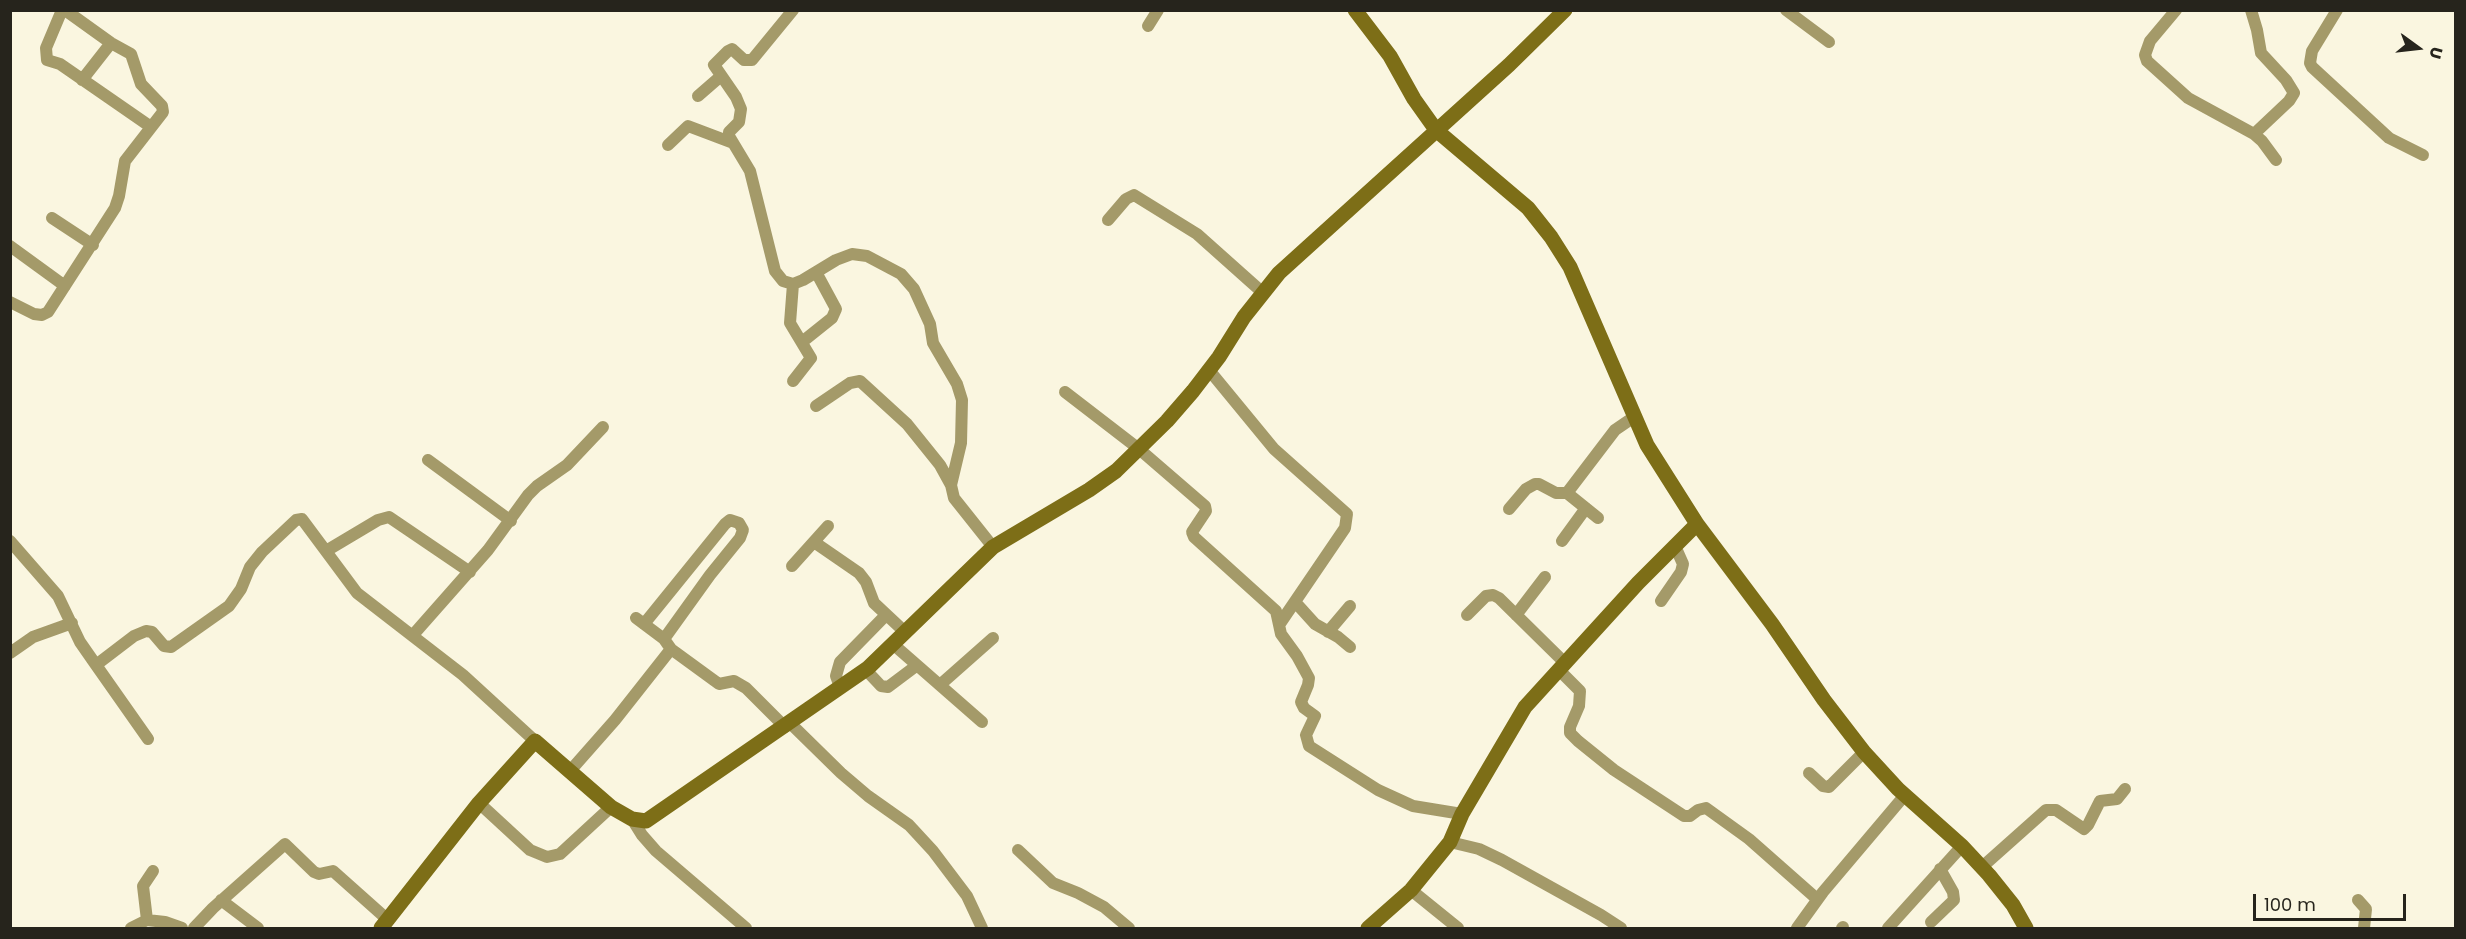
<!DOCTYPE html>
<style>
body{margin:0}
#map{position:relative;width:2466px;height:939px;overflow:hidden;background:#faf6e0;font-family:Poppins,sans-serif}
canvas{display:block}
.frame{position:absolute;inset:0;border:12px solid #26241c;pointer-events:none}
.north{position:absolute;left:2388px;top:18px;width:60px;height:60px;-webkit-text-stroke:4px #faf6e0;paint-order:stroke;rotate:105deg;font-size:16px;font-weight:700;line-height:24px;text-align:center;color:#26241c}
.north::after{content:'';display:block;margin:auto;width:21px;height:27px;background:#26241c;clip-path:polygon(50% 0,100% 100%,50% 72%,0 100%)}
.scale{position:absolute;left:2253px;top:894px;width:153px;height:27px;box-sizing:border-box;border:3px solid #26241c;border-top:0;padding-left:8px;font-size:18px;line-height:21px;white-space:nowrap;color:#26241c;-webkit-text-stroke:4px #faf6e0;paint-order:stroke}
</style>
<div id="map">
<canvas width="2466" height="939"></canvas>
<div class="frame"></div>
<div class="north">U</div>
<div class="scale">100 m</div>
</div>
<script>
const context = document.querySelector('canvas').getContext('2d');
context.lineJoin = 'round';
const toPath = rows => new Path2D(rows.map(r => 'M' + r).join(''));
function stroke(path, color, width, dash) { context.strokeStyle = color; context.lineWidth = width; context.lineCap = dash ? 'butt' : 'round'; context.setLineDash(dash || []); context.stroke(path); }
stroke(toPath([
 [62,10,46,48,47,60,60,64,151,127],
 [793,10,752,60,744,60,732,49,728,51,714,65,736,97,741,109,739,122,729,132,729,136,750,171,775,271,783,281,793,284,803,280,836,260,852,254,867,256,901,274,914,289,930,324,933,343,957,384,962,400,961,443,951,485,954,498,993,547],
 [1786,10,1829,42],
 [2176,10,2150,41,2145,55,2147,61,2188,98,2254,134,2262,141,2276,160],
 [2251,10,2257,30,2261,53,2286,80,2294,93,2289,101,2254,134],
 [2337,10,2312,51,2310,63,2312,67,2389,138,2423,155],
 [1148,26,1158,10],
 [82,80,111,43],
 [698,96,721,76],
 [668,145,688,126,733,143],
 [52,218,93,245],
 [1108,220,1126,199,1134,195,1197,234,1262,292],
 [10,246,65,286],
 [10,302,34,314,42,315,48,312,115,208,119,196,125,161,163,112,162,106,141,84,131,54,111,43,65,10],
 [802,342,832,318,836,309,816,272],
 [1209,370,1274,449,1347,514,1345,528,1279,625],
 [793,381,811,358,790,323,793,284],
 [1065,392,1139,449,1205,506,1206,511,1192,532,1194,537,1276,611,1281,634,1297,656,1309,678,1308,685,1301,702,1304,708,1315,716,1306,735,1309,746,1378,790,1413,806,1462,814],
 [816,406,850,383,860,381,907,424,940,465,951,485],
 [428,460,511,521],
 [1567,493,1598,518],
 [1509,509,1526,489,1535,484,1539,484,1556,493,1567,493,1615,430,1634,417],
 [10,541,58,596,80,642,96,665,134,636,146,631,152,632,164,646,171,647,229,606,241,589,250,567,262,552,296,520,302,519,357,593,463,675,535,741],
 [1562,541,1586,508],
 [814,542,859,573,866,582,874,603,906,633],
 [326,551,378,520,389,517,470,572],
 [792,566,828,526],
 [1661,601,1681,572,1683,564,1675,546],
 [1296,603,1315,624,1338,637,1350,647],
 [1467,615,1486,596,1493,595,1499,598,1565,663],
 [1516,615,1545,577],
 [636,618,664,639,671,649,719,684,734,681,746,688,785,727],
 [644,624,725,524,730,520,739,523,743,530,740,538,710,575,664,639],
 [1328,632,1350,606],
 [413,635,488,550,528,495,537,486,567,465,603,427],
 [894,645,982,722],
 [10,653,33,637,72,623],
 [96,665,148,739],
 [866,670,881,686,888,687,916,666],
 [1559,670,1580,691,1579,706,1570,727,1570,733,1578,741,1614,770,1684,816,1690,816,1698,810,1706,808,1749,839,1817,899],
 [941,684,993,638],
 [840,687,836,676,840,662,885,616],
 [790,723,841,773,868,796,909,825,933,851,967,896,982,928],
 [570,771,615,720,671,649],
 [1809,773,1823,786,1829,787,1864,752],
 [479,803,530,850,547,857,560,854,611,807],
 [632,819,642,835,656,851,746,928],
 [1450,842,1479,849,1502,860,1601,915,1621,928],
 [1018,850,1053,883,1078,893,1104,907,1129,928],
 [1982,867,2046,810,2056,810,2084,829,2088,825,2100,801,2117,799,2125,789],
 [1411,890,1458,928],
 [221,900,258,928],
 [2358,900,2366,909,2364,928],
 [147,920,143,886,153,871],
 [1931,922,1954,900,1953,892,1940,869],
 [131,928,147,920,165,922,182,928],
 [194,928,213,908,285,844,314,872,319,874,333,871,388,920],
 [1797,928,1823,892,1905,795],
 [1842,928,1843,927],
 [1888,928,1962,846]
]), '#a49a69', 12);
stroke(toPath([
 [1355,10,1390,56,1414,99,1436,130,1528,208,1551,237,1570,267,1647,445,1697,524,1772,624,1824,700,1864,752,1898,789,1962,846,1989,875,2013,905,2026,928],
 [381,928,479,803,535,741,611,807,632,819,646,821,868,668,993,547,1089,490,1116,471,1167,421,1193,391,1219,357,1244,317,1279,273,1509,65,1565,10],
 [1368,928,1411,890,1450,842,1462,814,1525,707,1638,583,1697,524]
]), '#7d6e17', 15);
</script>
